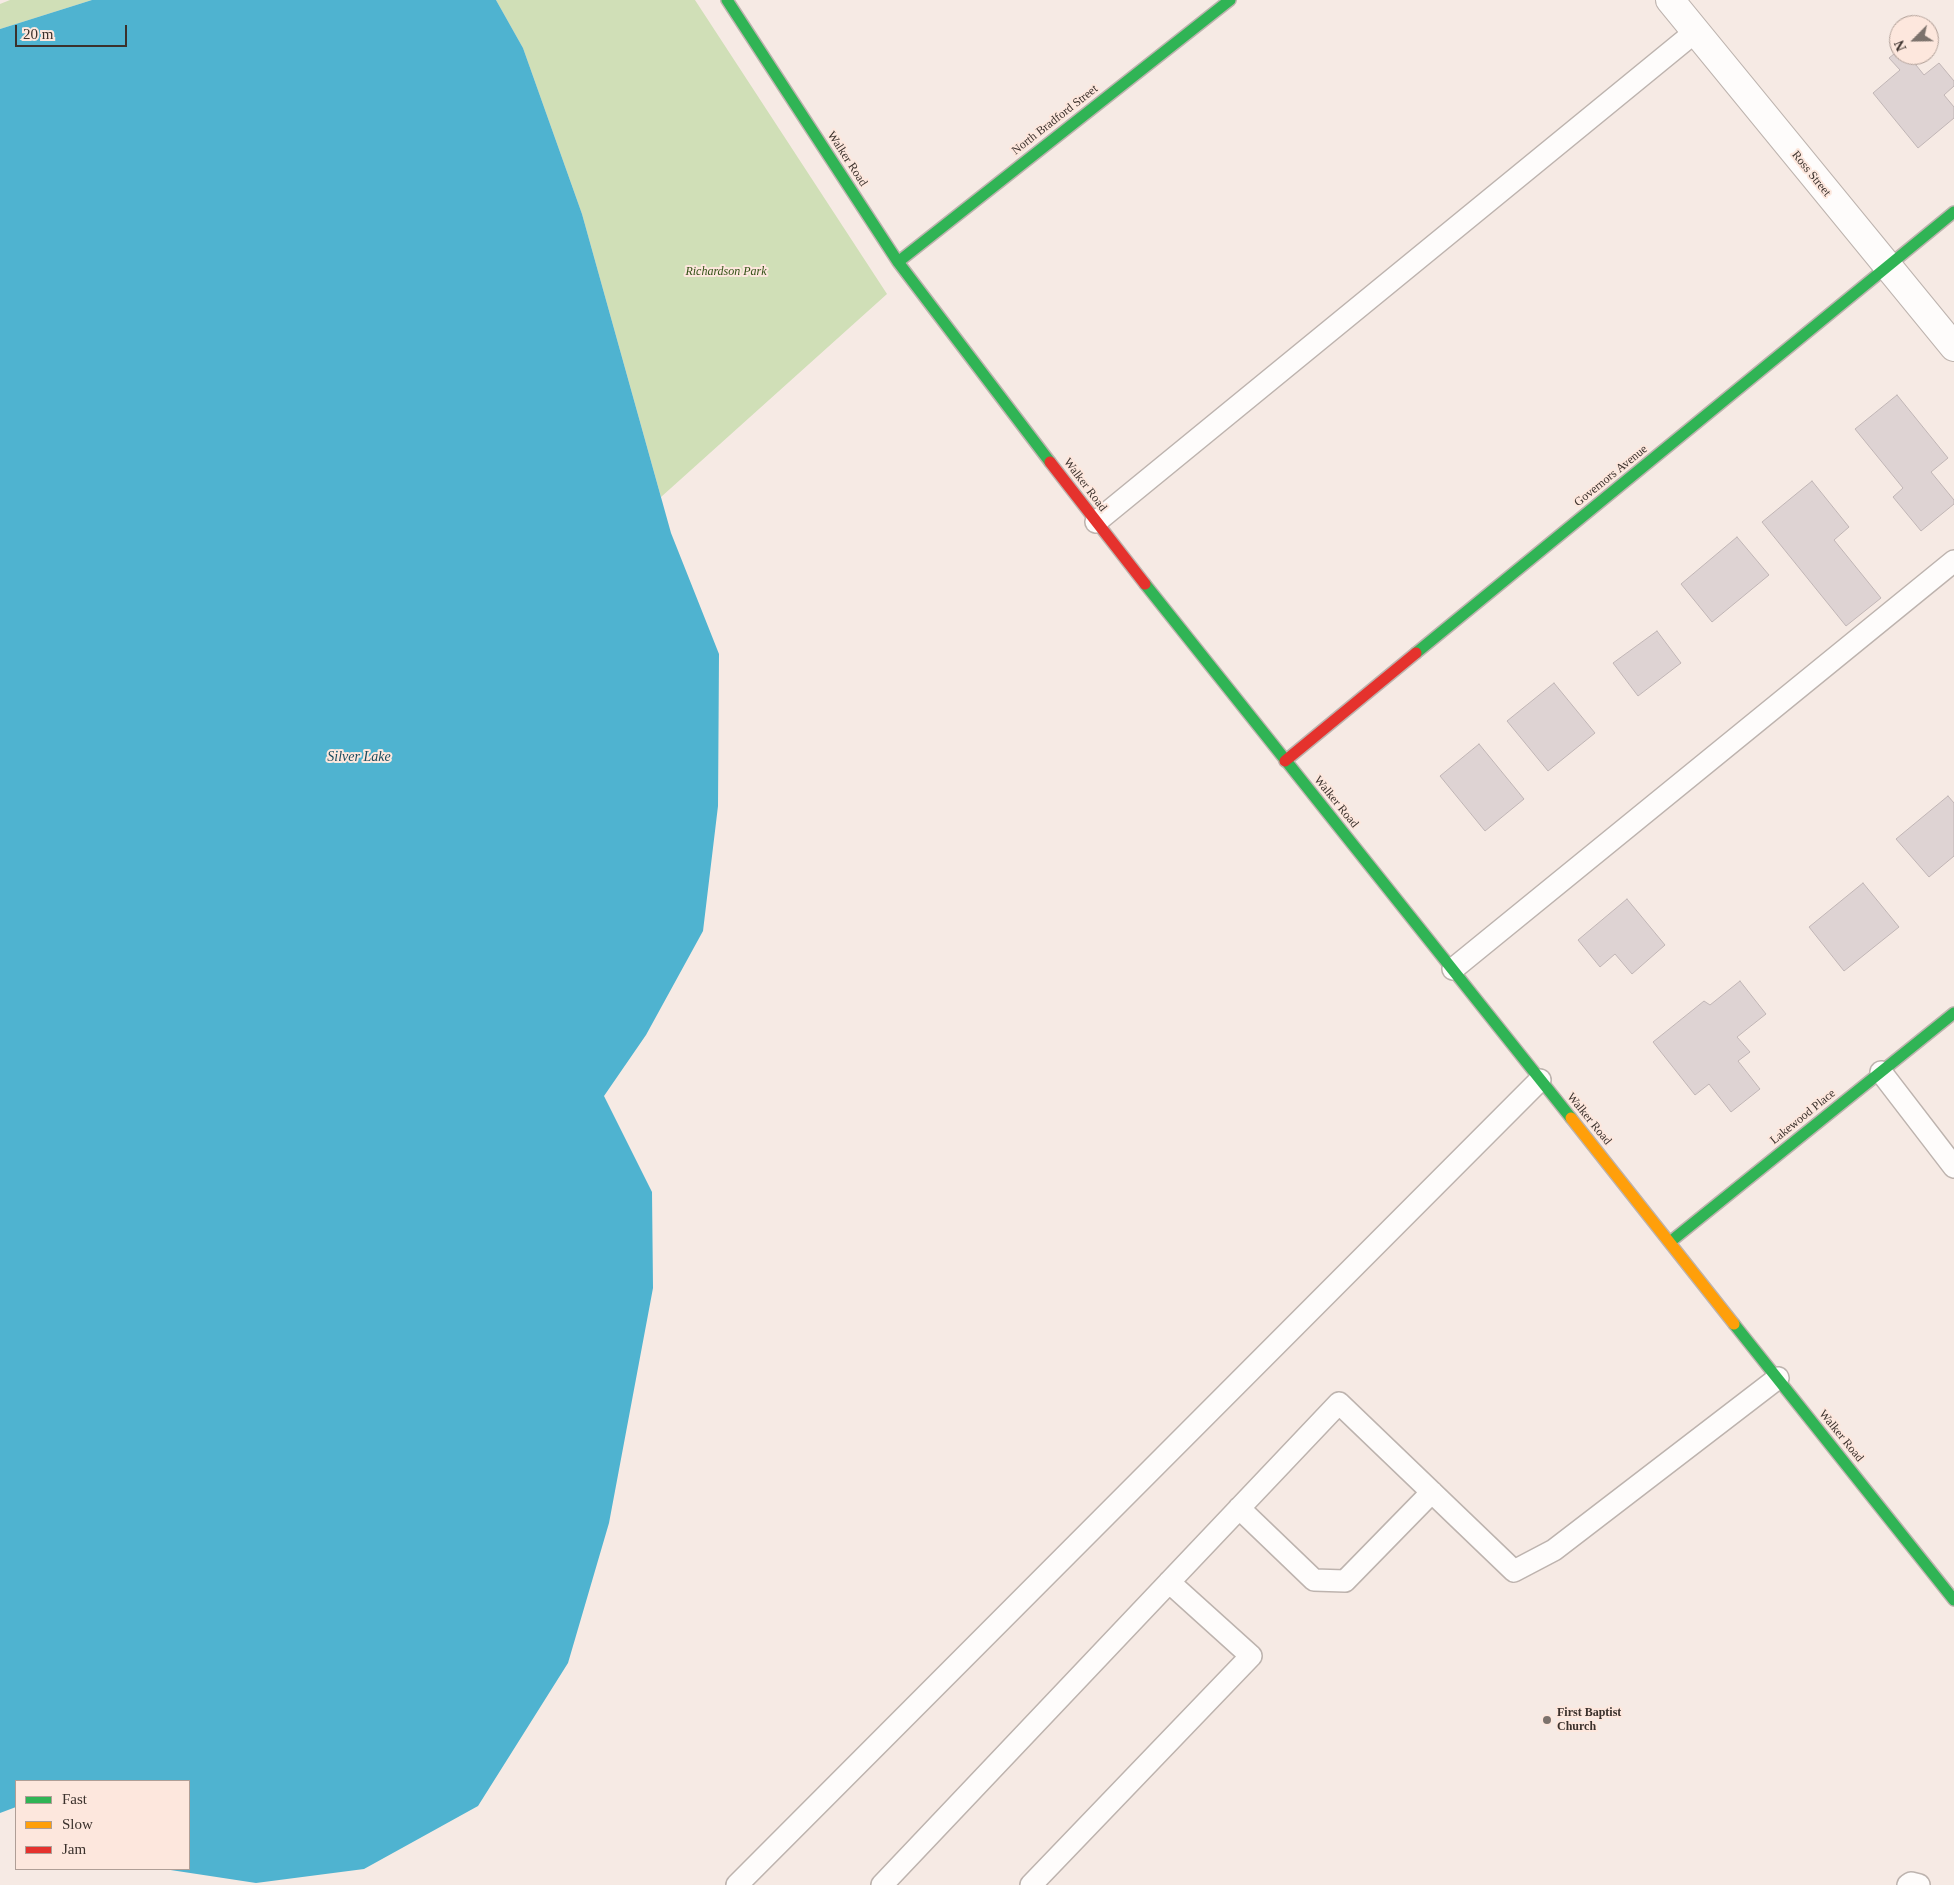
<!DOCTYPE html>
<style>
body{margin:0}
#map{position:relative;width:1954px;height:1885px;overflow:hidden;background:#f6eae4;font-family:"Times New Roman",serif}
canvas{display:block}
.legend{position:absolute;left:15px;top:1780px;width:175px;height:90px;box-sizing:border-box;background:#fde7dd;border:1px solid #af9e96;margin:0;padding:6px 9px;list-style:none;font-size:15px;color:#3b312c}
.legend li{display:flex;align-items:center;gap:10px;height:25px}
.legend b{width:25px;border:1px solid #af9e96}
.north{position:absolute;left:1889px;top:15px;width:50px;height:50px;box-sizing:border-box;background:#fde7dd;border:1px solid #af9e96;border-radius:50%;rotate:247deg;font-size:14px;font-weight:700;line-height:20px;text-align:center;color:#3b312c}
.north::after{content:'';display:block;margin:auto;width:18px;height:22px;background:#7c726c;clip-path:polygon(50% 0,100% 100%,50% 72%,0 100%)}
.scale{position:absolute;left:15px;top:25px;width:112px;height:22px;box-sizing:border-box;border:2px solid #3b312c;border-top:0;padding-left:6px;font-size:15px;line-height:18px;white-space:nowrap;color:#3b312c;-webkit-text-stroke:4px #fde7dd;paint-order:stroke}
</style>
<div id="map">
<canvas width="1954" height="1885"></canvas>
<ul class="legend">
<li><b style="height:6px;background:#30b455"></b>Fast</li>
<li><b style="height:6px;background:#ff9f0a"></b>Slow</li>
<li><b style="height:6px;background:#e5322d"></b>Jam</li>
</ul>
<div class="north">N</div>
<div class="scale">20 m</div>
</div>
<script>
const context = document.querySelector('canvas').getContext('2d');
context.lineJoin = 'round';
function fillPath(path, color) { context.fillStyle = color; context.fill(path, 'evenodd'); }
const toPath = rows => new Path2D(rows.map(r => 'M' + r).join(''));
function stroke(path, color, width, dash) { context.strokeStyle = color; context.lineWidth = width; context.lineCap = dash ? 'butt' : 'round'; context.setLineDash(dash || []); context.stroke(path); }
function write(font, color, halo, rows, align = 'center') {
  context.font = font + ' "Times New Roman",serif'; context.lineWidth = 4; context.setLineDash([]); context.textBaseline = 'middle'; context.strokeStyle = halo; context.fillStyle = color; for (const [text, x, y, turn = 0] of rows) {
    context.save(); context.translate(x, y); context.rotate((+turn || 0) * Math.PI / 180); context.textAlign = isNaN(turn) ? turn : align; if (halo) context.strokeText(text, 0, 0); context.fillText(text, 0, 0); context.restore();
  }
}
fillPath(toPath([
 [10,0,92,0,0,29,0,4],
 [496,0,695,0,887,294,661,497,582,214,523,48]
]), '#d0dfb7');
fillPath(toPath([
 [92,0,496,0,523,48,582,214,671,533,719,654,718,806,703,931,646,1035,604,1096,652,1192,653,1288,609,1523,568,1663,478,1806,364,1869,256,1883,164,1869,189,1869,189,1781,16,1781,16,1807,0,1813,0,29]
]), '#4fb3d0');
const building = toPath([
 [1899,50,1899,55,1908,55,1924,75,1939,63,1954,81,1954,86,1944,95,1954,107,1954,118,1918,148,1873,93,1900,70,1889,58,1899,50],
 [1897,395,1948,458,1931,472,1954,500,1954,504,1921,531,1893,497,1903,488,1855,429,1897,395],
 [1812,481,1849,527,1834,540,1881,598,1846,626,1762,522,1812,481],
 [1737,537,1769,575,1712,622,1681,584,1737,537],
 [1657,631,1681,663,1638,696,1613,663,1657,631],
 [1554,683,1595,733,1548,771,1507,721,1554,683],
 [1479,744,1524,799,1485,831,1440,776,1479,744],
 [1948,796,1954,803,1954,856,1929,877,1896,839,1948,796],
 [1863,883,1899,927,1844,971,1809,927,1863,883],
 [1627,899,1665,945,1632,974,1615,954,1600,967,1578,940,1627,899],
 [1740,981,1766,1014,1737,1037,1750,1052,1738,1061,1760,1089,1731,1112,1709,1084,1695,1095,1653,1042,1704,1001,1710,1005,1740,981]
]);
fillPath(building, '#ded3d3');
stroke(building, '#c0b5b5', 1);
const lane = toPath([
 [1096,522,1695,32],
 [1453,969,1954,561],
 [1881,1072,1954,1167],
 [1239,1508,1314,1580,1345,1581,1432,1492],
 [737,1885,1540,1080],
 [882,1885,1339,1403,1514,1571,1554,1550,1778,1378],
 [1031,1885,1251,1656,1169,1582],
 [1908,1885,1911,1883,1919,1885]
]);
const street = toPath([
 [1670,0,1954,347]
]);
const fast = toPath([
 [727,0,898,262,1050,462],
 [898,262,1230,0],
 [1145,584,1571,1118],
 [1416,653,1954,212],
 [1670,1242,1954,1013],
 [1734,1324,1954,1600]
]);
const slow = toPath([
 [1571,1118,1734,1324]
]);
const jam = toPath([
 [1050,462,1145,584],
 [1285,761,1416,653]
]);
stroke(lane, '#bdb3ae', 24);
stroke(street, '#bdb3ae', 30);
stroke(fast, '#bdb3ae', 14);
stroke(slow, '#bdb3ae', 14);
stroke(jam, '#bdb3ae', 14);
stroke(lane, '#fefcfb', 21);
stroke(street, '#fefcfb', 28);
stroke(fast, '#30b455', 11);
stroke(slow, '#ff9f0a', 11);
stroke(jam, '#e5322d', 11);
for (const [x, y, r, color] of [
 [1547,1720,5,"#7c726c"]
]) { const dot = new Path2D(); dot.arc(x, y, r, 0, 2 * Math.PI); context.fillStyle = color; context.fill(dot); stroke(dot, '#fde7dd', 2); }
write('12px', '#3b312c', '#fde7dd', [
 ["North Bradford Street",1055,120,-38],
 ["Walker Road",847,159,57],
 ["Ross Street",1811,174,51],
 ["Governors Avenue",1611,476,-39],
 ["Walker Road",1085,485,53],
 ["Walker Road",1336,802,51],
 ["Lakewood Place",1803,1117,-39],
 ["Walker Road",1589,1119,51],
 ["Walker Road",1841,1436,51]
]);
write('italic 12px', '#314f14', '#fde7dd', [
 ["Richardson Park",726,272]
]);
write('bold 12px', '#3b312c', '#fde7dd', [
 ["First Baptist",1557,1713],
 ["Church",1557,1727]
], 'left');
write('italic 14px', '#194b5e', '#fde7dd', [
 ["Silver Lake",359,757]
]);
</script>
